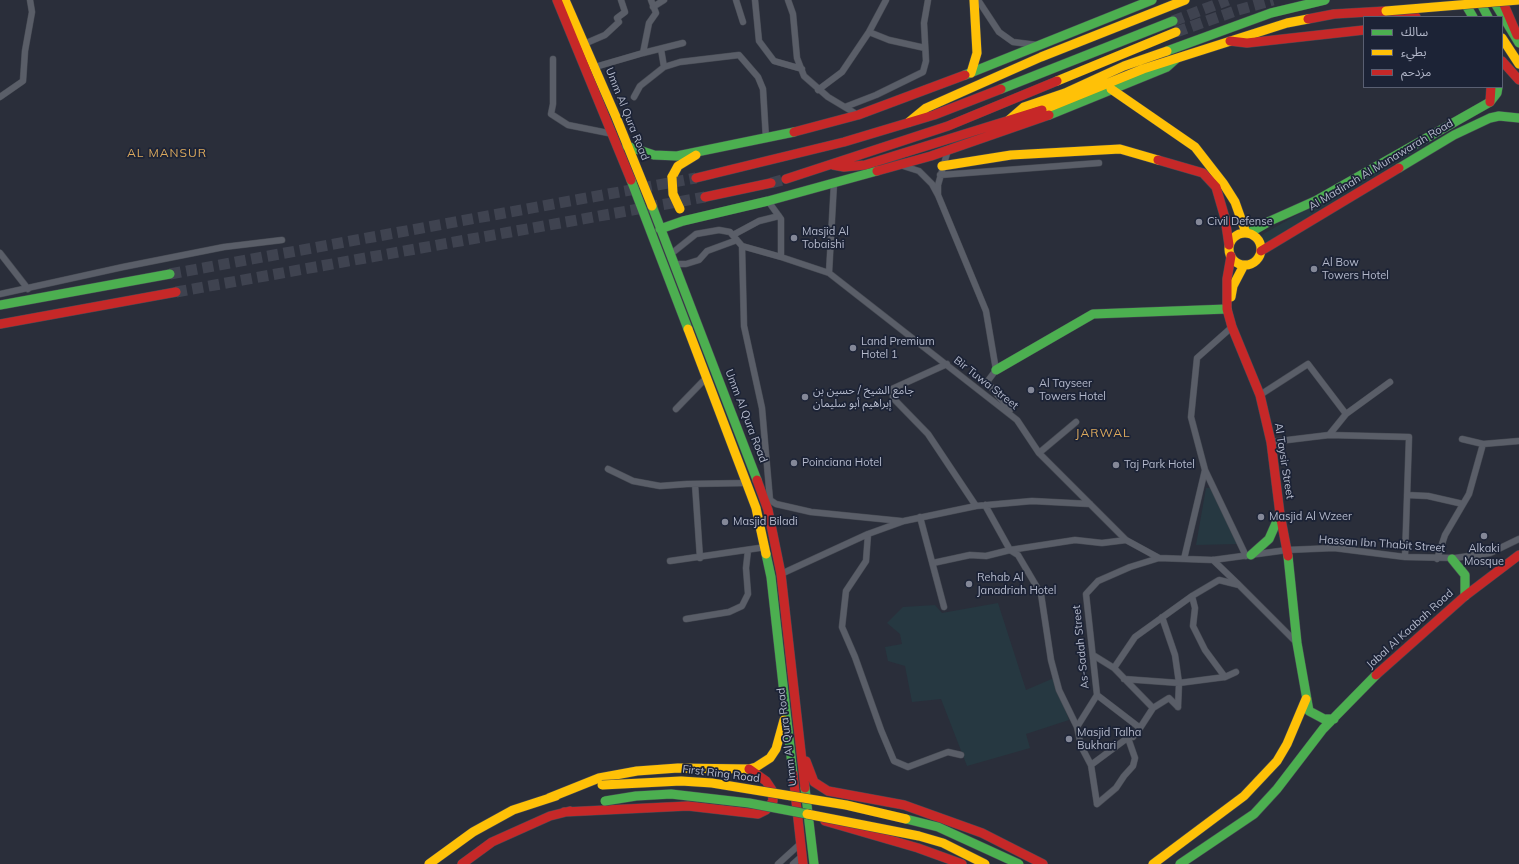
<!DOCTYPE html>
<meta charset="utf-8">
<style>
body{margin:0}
#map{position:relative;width:1519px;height:864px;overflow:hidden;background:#2a2e3a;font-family:Mulish,"Noto Sans Arabic",sans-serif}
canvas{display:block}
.legend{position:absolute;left:1363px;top:16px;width:140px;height:72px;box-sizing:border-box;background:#1c2336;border:1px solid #595f72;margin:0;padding:5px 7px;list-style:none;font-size:12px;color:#b4b9cb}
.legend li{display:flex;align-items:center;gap:8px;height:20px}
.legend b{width:20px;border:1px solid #595f72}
</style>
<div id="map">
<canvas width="1519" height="864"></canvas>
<ul class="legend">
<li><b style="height:5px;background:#4caf50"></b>سالك</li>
<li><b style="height:5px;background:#ffc107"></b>بطيء</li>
<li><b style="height:5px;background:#c62828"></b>مزدحم</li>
</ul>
</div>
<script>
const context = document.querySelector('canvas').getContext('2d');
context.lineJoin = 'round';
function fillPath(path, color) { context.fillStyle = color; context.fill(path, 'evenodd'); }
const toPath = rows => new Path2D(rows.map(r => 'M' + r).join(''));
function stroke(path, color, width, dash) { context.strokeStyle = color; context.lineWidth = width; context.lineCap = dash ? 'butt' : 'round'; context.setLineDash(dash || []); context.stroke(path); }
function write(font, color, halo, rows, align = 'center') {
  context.font = font + ' Mulish,"Noto Sans Arabic",sans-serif'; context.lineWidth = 3.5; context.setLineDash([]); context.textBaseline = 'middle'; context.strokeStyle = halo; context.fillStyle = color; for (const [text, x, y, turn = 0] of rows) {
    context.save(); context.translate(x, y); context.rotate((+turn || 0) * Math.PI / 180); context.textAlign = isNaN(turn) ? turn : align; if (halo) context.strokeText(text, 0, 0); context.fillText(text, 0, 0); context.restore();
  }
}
fillPath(toPath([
 [1462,123,1285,231,1268,243,1265,244,1261,239,1260,237,1265,233,1457,124],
 [1206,488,1211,488,1237,544,1196,545],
 [998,603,1026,690,1054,678,1069,720,1026,734,1030,748,967,766,941,699,912,702,905,666,888,661,885,647,902,644,900,634,887,623,903,607,935,605,942,613]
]), '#263841');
stroke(toPath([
 [1173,21,1228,0],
 [1176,32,1238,10,1273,0],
 [771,183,786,179],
 [170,274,696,178],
 [176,292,705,197]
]), '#3f4350', 11, [11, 5.5]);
const street = toPath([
 [736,0,743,22],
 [755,0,759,41,774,61,802,69],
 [788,0,793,14,797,58,804,76,828,97,858,115],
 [978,0,999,32,1013,42,1037,45],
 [653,7,664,0],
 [869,32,889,40,925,48],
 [584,44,605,35,619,22,617,18,625,12,621,0],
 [661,49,664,67,680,62,739,55,758,77,763,89,766,139],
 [643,53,649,23,656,13,651,0],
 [553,59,553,104,551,114,568,125,613,134],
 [595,67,643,53,683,43],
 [818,90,842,72,869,32,886,0],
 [0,97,23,81,25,51,32,12,30,0],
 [634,97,640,86,664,67],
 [845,107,876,95,923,72,926,61,924,23,928,0],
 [900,165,919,171,932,184,938,195,986,311,996,370,987,382,1010,410],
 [940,175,1099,163],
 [834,183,829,273,1017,420,1039,453,1126,540,1159,558,1213,560,1287,550,1334,548,1405,557,1455,558,1490,553,1519,539],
 [938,194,938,185,948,150],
 [768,201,781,219,781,257,829,273],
 [733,235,759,221,779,216],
 [742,246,781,257],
 [0,253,28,289],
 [671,254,696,234,719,230,730,232,742,246,744,326,762,408,770,500],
 [675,264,686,264,699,260,707,251,737,240],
 [0,294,123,267,224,247,282,240],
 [1232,327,1197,358,1191,417,1205,470,1246,556],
 [947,364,892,389,893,398,928,434,976,506],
 [1260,395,1308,364,1346,414],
 [676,409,707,377],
 [1329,435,1346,414,1390,382],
 [1462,439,1483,444,1519,441],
 [1271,442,1329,435,1409,437,1405,557],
 [1039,453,1076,422],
 [608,469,633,481,660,486,687,484,747,483],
 [695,484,700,558],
 [1407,495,1428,496,1463,504],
 [767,498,776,504,811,512,901,521],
 [985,505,1010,550,1018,555,1041,594,1051,660,1059,690,1077,727,1081,746,1091,765,1097,804],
 [920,517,944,607],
 [868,534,866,561,846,591,842,627,855,657,881,730,894,761,908,767,948,752,961,755],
 [1184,559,1205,470],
 [1437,559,1445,535,1469,494,1483,444],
 [1213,560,1238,584],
 [670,561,766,547],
 [933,563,970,555,986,556,1010,550,1075,540,1102,543,1126,540],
 [781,574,868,534,904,521,976,506,1032,501,1090,504],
 [1162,617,1175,655,1179,683,1178,707],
 [686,619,729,612,742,606,748,594,746,568,748,550],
 [1093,655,1114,668,1135,637,1192,596],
 [1114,668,1153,708,1140,728],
 [1225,677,1205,650,1193,626,1195,608,1192,596,1219,580,1239,585,1296,642],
 [1124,679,1179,683,1225,677,1236,672],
 [1153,708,1169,698,1178,707],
 [1077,727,1097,695,1086,594,1098,581,1130,567,1159,558],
 [1091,765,1130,736,1133,737,1140,728,1097,695],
 [1097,804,1116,788,1124,776,1133,766,1135,758,1128,738],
 [778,864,800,844],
 [793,864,802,856]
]);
const fast = toPath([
 [1463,0,1473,17],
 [1479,0,1488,17],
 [1493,0,1519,43],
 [1167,51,1271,13,1325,0],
 [965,75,1152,0],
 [1001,89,1173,21],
 [1049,115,1167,67,1176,59],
 [627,146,654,155,677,156,794,132],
 [1399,168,1454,135,1490,118,1499,116,1519,118],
 [631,180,688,329],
 [652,206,757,480],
 [660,229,683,221,768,201,877,171],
 [1249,233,1270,221,1317,200,1490,102,1497,93,1498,87],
 [0,305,170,274],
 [996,370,1093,314,1227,309],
 [766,554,771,577,793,774],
 [1251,555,1269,539,1280,514],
 [1288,556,1297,643,1309,711,1324,719,1334,719],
 [1452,559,1465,575,1465,596],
 [805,788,814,864],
 [1180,864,1254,814,1277,789,1323,729,1376,675]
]);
const slow = toPath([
 [565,0,616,117,652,206],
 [1502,38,1519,64],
 [971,73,977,53,974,0],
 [1057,81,1176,32],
 [1111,89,1195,147,1223,183,1235,202,1246,233],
 [1042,110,1143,69,1287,23,1308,19],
 [1009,120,1024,107,1065,93,1124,66,1167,51],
 [909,122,926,108,1041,57,1185,0],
 [942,166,1011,155,1120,149,1158,160],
 [672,177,678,166,696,155],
 '1229 249a16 16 0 1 1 32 0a16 16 0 1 1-32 0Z',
 [1231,297,1233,286,1244,265],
 [688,329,756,508,766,554],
 [549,798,599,778,637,771,678,768,749,769,756,767,770,758,776,749,784,720],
 [429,864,473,832,513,810,556,796],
 [1153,864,1244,796,1277,761,1287,744,1306,699]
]);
const jam = toPath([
 [557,0,631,180],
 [1502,0,1517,35],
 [1308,19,1334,14,1386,11,1416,17],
 [1230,41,1247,43,1364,30],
 [1502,61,1519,80],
 [1490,102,1491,87],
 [794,132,858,115,965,75],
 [1158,160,1203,173,1216,187,1225,218,1229,245],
 [833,165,844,167,865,165,1042,110],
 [877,171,931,156,1049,115],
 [696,178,844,142,934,115,1001,89],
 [786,179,948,126,1057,81],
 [705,197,771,183],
 [1261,251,1399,168],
 [1231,256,1227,279,1227,309,1232,327,1260,395,1271,442,1280,514,1288,556],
 [0,324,176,292],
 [757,480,768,510,781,574,805,788],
 [1376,675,1465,596,1519,555],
 [806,761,814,782,828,791,904,805,982,833,1043,864],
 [793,774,803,864],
 [564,812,688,806,758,814,766,810,773,801,772,790,766,781,749,769],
 [825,821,918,848,962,864],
 [462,864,492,842,550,816,570,811]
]);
stroke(street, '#464a53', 7);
stroke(fast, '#464a53', 10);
stroke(slow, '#464a53', 10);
stroke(jam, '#464a53', 10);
stroke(street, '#5a5e68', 6);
stroke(fast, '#4caf50', 9);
stroke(slow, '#ffc107', 9);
stroke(jam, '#c62828', 9);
const fastBridge = toPath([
 [605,801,636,796,671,794,749,803,807,814],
 [906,819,938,827,1019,864]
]);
const slowBridge = toPath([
 [1386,11,1519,0],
 [672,177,673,194,680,209],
 [602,785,681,781,712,783,846,805,906,819],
 [807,814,919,836,943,843,985,864]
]);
stroke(fastBridge, '#464a53', 10, []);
stroke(slowBridge, '#464a53', 10, []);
stroke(fastBridge, '#4caf50', 9);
stroke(slowBridge, '#ffc107', 9);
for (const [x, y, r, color] of [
 [1199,222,4,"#848898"],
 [794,238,4,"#848898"],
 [1314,269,4,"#848898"],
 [853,348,4,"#848898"],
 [1031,390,4,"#848898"],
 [805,397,4,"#848898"],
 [794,463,4,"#848898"],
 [1116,465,4,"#848898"],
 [1261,517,4,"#848898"],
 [725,522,4,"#848898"],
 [1484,536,4,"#848898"],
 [969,584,4,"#848898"],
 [1069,739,4,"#848898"]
]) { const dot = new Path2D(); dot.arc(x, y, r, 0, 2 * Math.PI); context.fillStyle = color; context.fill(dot); stroke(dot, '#1c2336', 1.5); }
write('11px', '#b4b9cb', '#1c2336', [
 ["Umm Al Qura Road",627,114,68],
 ["Al Madinah Al Munawarah Road",1381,165,-31],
 ["Bir Tuwa Street",986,383,38],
 ["Umm Al Qura Road",746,416,69],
 ["Al Taysir Street",1284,461,81],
 ["Hassan Ibn Thabit Street",1382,544,4],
 ["Jabal Al Kaabah Road",1410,629,-42],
 ["As-Sadah Street",1081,647,-96],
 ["Umm Al Qura Road",787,737,-97],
 ["First Ring Road",721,774,7]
]);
write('11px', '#b4b9cb', '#1c2336', [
 ["Civil Defense",1207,222],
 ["Masjid Al",802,232],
 ["Tobaishi",802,245],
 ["Al Bow",1322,263],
 ["Towers Hotel",1322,276],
 ["Land Premium",861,342],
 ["Hotel 1",861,355],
 ["Al Tayseer",1039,384],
 ["Towers Hotel",1039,397],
 ["جامع الشيخ / حسين بن",813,391],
 ["إبراهيم أبو سليمان",813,404],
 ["Poinciana Hotel",802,463],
 ["Taj Park Hotel",1124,465],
 ["Masjid Al Wzeer",1269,517],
 ["Masjid Biladi",733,522],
 ["Alkaki",1484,549,"center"],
 ["Mosque",1484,562,"center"],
 ["Rehab Al",977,578],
 ["Janadriah Hotel",977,591],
 ["Masjid Talha",1077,733],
 ["Bukhari",1077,746]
], 'left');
context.letterSpacing = '1px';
write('12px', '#ddaa5d', '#1c2336', [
 ["AL MANSUR",167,153],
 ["JARWAL",1103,433]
]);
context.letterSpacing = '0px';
</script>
